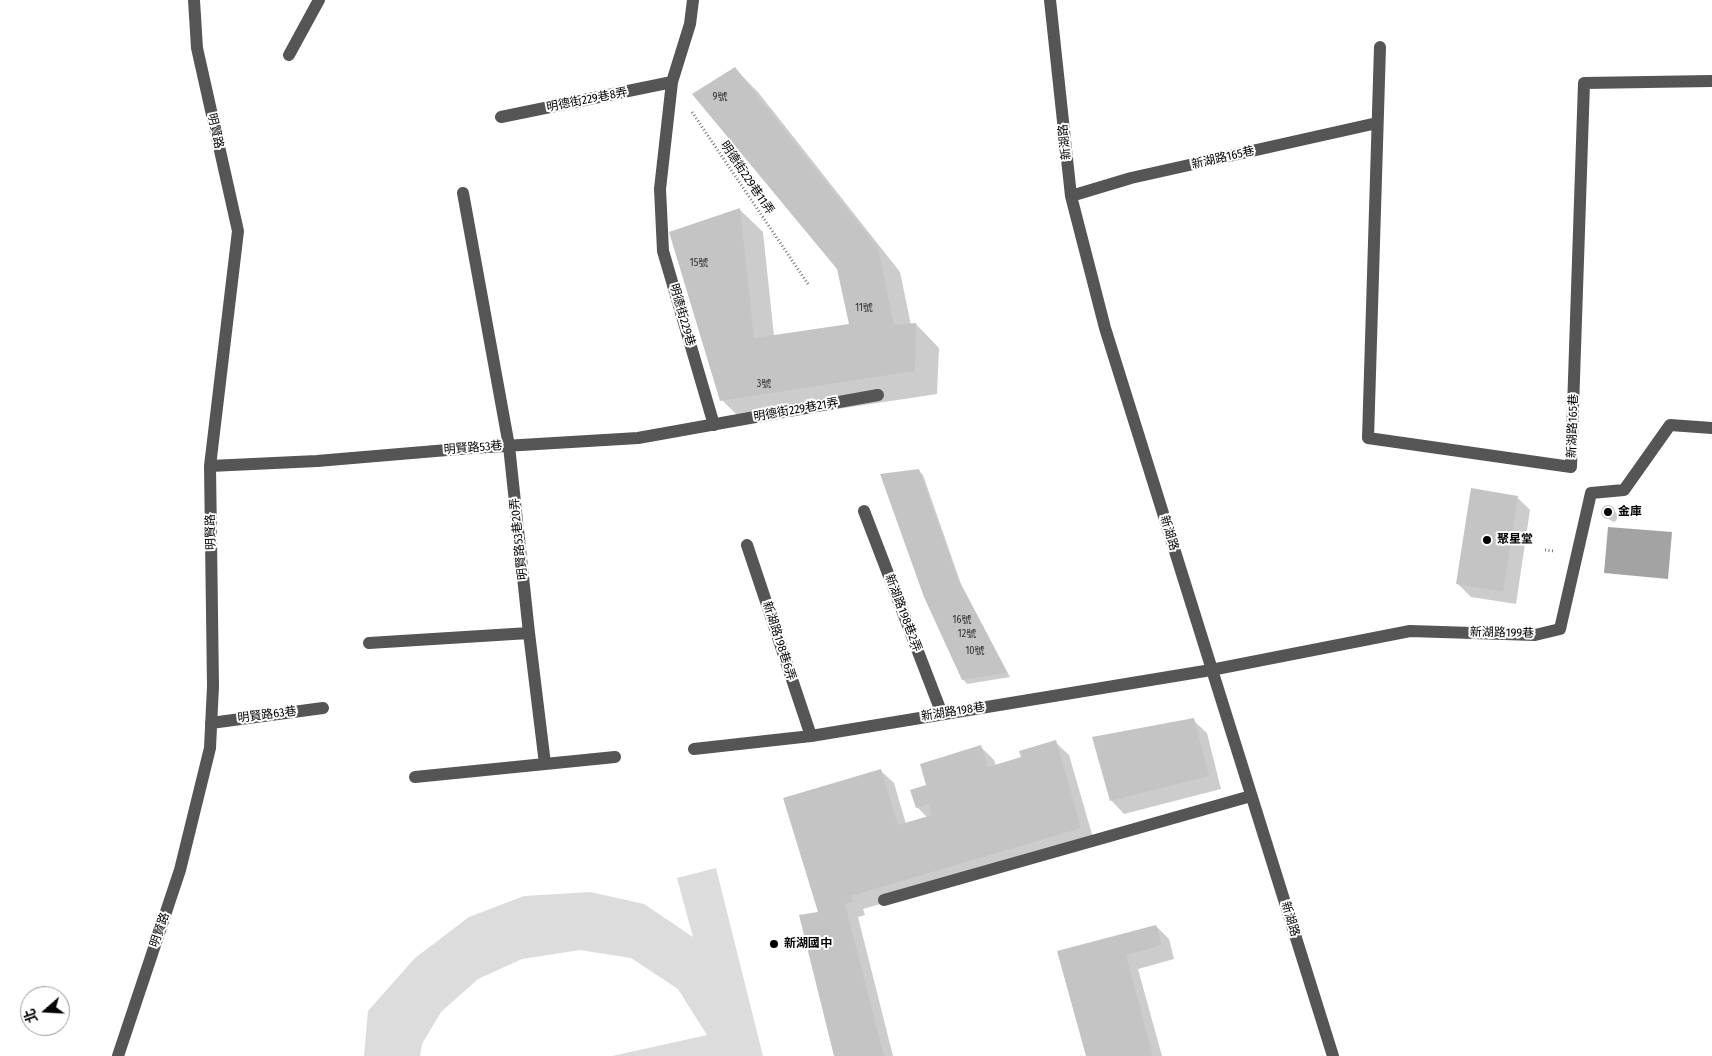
<!DOCTYPE html>
<meta charset="utf-8">
<style>
body{margin:0}
#map{position:relative;width:1712px;height:1056px;overflow:hidden;background:#fff;font-family:"Fira Sans Condensed","Noto Sans TC",sans-serif}
canvas{display:block}
.north{position:absolute;left:20px;top:986px;width:50px;height:50px;box-sizing:border-box;background:#fff;border:1px solid #999;border-radius:50%;rotate:251deg;font-size:14px;font-weight:700;line-height:20px;text-align:center;color:#000}
.north::after{content:'';display:block;margin:auto;width:18px;height:22px;background:#000;clip-path:polygon(50% 0,100% 100%,50% 72%,0 100%)}
</style>
<div id="map">
<canvas width="1712" height="1056"></canvas>
<div class="north">北</div>
</div>
<script>
const context = document.querySelector('canvas').getContext('2d');
context.lineJoin = 'round';
function fillPath(path, color) { context.fillStyle = color; context.fill(path, 'evenodd'); }
const toPath = rows => new Path2D(rows.map(r => 'M' + r).join(''));
function stroke(path, color, width, dash) { context.strokeStyle = color; context.lineWidth = width; context.lineCap = dash ? 'butt' : 'round'; context.setLineDash(dash || []); context.stroke(path); }
function write(font, color, halo, rows, align = 'center') {
  context.font = font + ' "Fira Sans Condensed","Noto Sans TC",sans-serif'; context.lineWidth = 4; context.setLineDash([]); context.textBaseline = 'middle'; context.strokeStyle = halo; context.fillStyle = color; for (const [text, x, y, turn = 0] of rows) {
    context.save(); context.translate(x, y); context.rotate((+turn || 0) * Math.PI / 180); context.textAlign = isNaN(turn) ? turn : align; if (halo) context.strokeText(text, 0, 0); context.fillText(text, 0, 0); context.restore();
  }
}
fillPath(toPath([
 [716,868,763,1056,612,1056,707,1035,678,989,631,958,580,950,522,959,478,979,441,1012,422,1044,420,1056,364,1056,368,1011,415,958,469,917,524,896,590,892,644,904,693,937,677,878]
]), '#dcdcdc');
fillPath(toPath([
 [1608,527,1672,532,1668,579,1604,573]
]), '#a3a3a3');
fillPath(toPath([
 [735,69,758,92,900,272,911,325,916,324,939,348,937,394,745,423,722,400,739,209,763,232,774,336,850,325,838,268],
 [918,470,923,475,961,584,1010,677,967,684,963,679],
 [1517,497,1530,510,1516,604,1471,597,1458,584],
 [1605,507,1611,507,1618,515,1616,521,1613,522,1603,515,1602,511],
 [1193,720,1207,733,1221,789,1124,814,1111,800],
 [1055,742,1069,755,1094,841,863,909,865,915,858,917,893,1056,836,1056,819,913,880,770,894,783,906,824,927,817,917,807,927,786,981,747,994,760,996,766,1023,758],
 [1156,926,1169,939,1174,959,1138,969,1162,1056,1087,1056,1058,952]
]), '#0003');
fillPath(toPath([
 [735,67,878,248,894,325,916,323,915,371,720,401,669,232,740,208,754,338,849,324,837,269,692,94],
 [919,469,958,579,1007,673,962,680,924,597,880,474],
 [1471,488,1518,496,1503,592,1456,584],
 '1601 512a7 7 0 1 1 14 0a7 7 0 1 1-14 0Z',
 [1194,718,1209,776,1110,801,1092,737],
 [1056,740,1081,828,851,896,853,902,845,904,884,1056,834,1056,799,915,818,912,783,798,881,769,898,825,932,815,928,804,916,808,910,790,926,785,920,764,981,745,988,767,1021,757,1019,751],
 [1156,925,1162,945,1126,955,1153,1056,1086,1056,1057,951]
]), '#c4c4c4');
stroke(toPath([
 [692,112,808,284],
 [1545,550,1554,551]
]), '#777', 3, [1, 2.5]);
stroke(toPath([
 [693,0,690,24,672,82,660,189,663,251,714,425],
 [1050,0,1071,196,1105,328,1333,1056],
 [1380,47,1368,438,1571,467,1584,83,1712,81],
 [289,55,319,0],
 [501,117,672,82],
 [463,193,509,446,529,633,545,764],
 [1071,196,1131,178,1377,123],
 [210,466,317,461,471,448,638,438,878,395],
 [864,511,942,714],
 [747,545,811,736],
 [369,643,529,633],
 [211,723,323,708],
 [694,749,811,736,1211,670,1410,631,1535,635,1560,629,1591,493,1624,490,1670,425,1712,428],
 [415,777,615,757],
 [884,900,1251,796],
 [118,1056,180,870,210,748,213,686,210,466,238,231,197,48,194,0]
]), '#555', 12);
for (const [x, y, r, color] of [
 [1608,512,5,"#000"],
 [1487,540,5,"#000"],
 [774,944,5,"#000"]
]) { const dot = new Path2D(); dot.arc(x, y, r, 0, 2 * Math.PI); context.fillStyle = color; context.fill(dot); stroke(dot, '#fff', 2); }
write('10px', '#313131', null, [
 ["9號",720,97],
 ["15號",699,263],
 ["11號",864,308],
 ["3號",764,384],
 ["16號",962,620],
 ["12號",967,634],
 ["10號",975,651]
]);
write('12px', '#000', '#fff', [
 ["明德街229巷8弄",587,100,-11],
 ["明賢路",215,131,77],
 ["新湖路",1065,142,-96],
 ["新湖路165巷",1223,158,-13],
 ["明德街229巷11弄",747,178,56],
 ["明德街229巷",682,315,74],
 ["明德街229巷21弄",796,410,-10],
 ["新湖路165巷",1573,426,-88],
 ["明賢路53巷",473,448,-4],
 ["明賢路",211,532,-91],
 ["新湖路",1169,533,73],
 ["明賢路53巷20弄",519,539,-96],
 ["新湖路198巷2弄",903,613,69],
 ["新湖路199巷",1502,633,1],
 ["新湖路198巷6弄",779,641,72],
 ["新湖路198巷",953,712,-9],
 ["明賢路63巷",267,715,-7],
 ["新湖路",1290,919,73],
 ["明賢路",160,930,-71]
]);
write('bold 12px', '#000', '#fff', [
 ["金庫",1618,512],
 ["聚星堂",1497,540],
 ["新湖國中",784,944]
], 'left');
</script>
